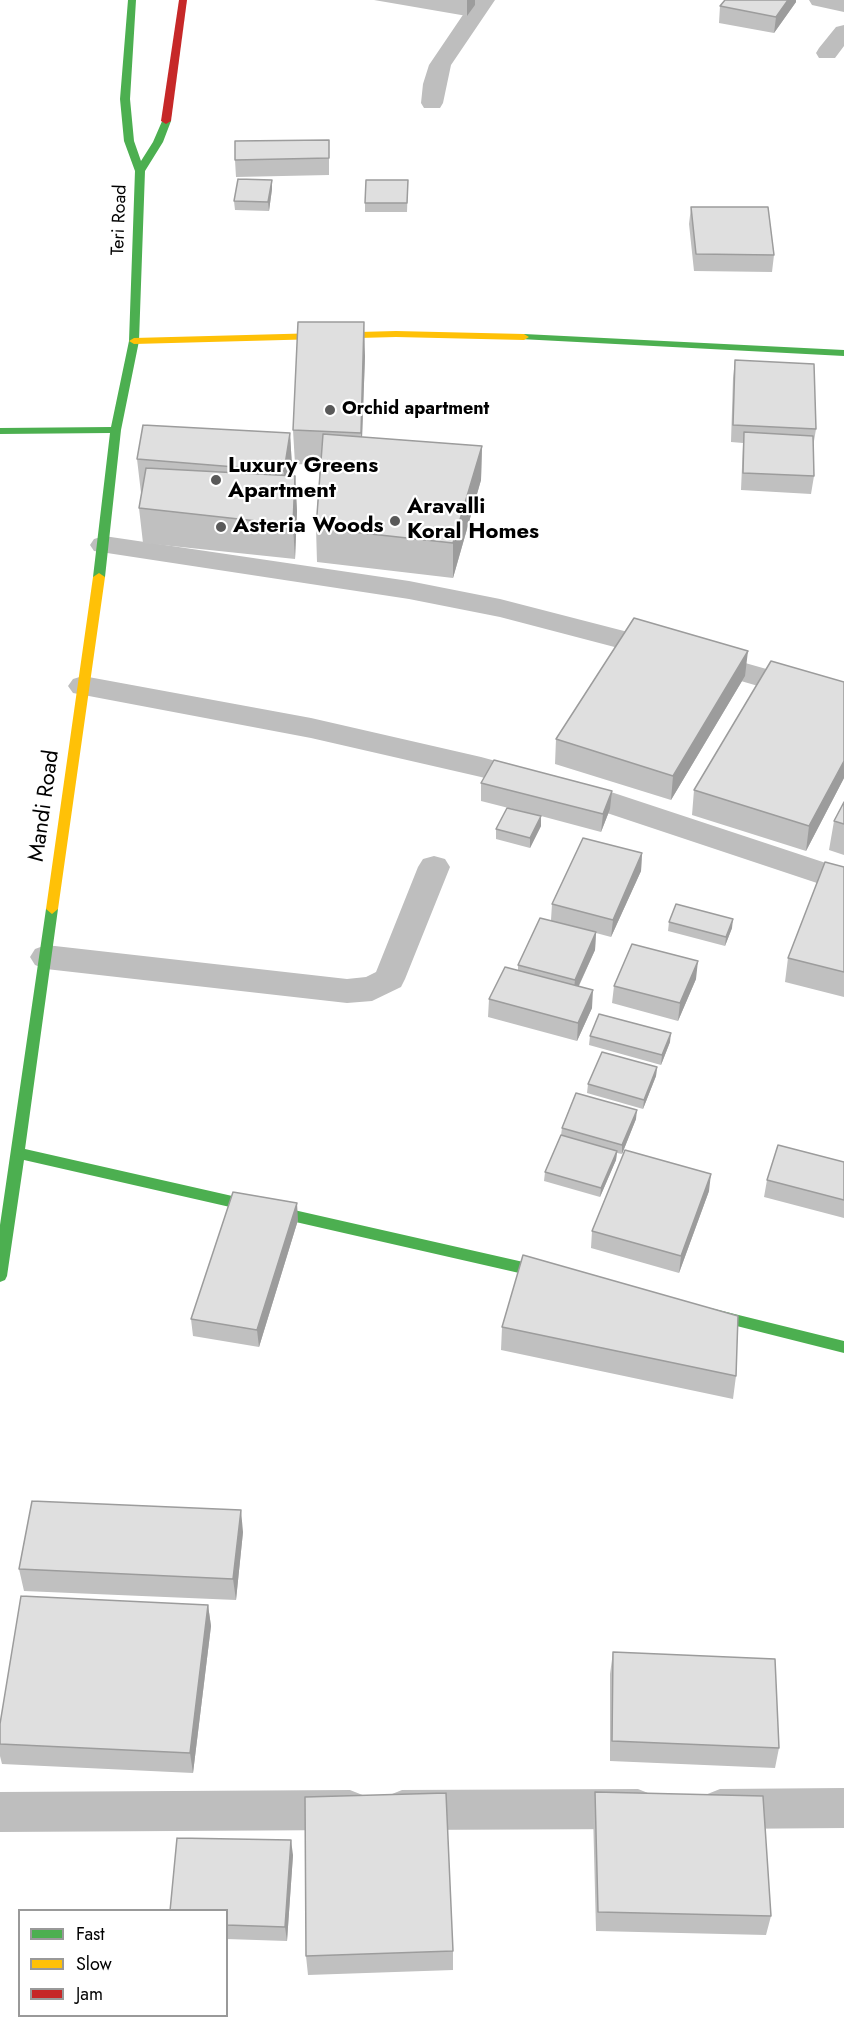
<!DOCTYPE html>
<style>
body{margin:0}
#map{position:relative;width:844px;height:2035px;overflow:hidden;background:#fff;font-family:Jost,sans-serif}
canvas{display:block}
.legend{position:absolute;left:18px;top:1909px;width:210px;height:108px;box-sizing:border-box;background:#fff;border:2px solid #999;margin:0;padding:8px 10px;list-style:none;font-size:18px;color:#000}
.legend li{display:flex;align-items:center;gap:12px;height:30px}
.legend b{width:30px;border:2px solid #999}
</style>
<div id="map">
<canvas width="844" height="2035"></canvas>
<ul class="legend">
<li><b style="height:8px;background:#4caf50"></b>Fast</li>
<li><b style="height:8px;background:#ffc107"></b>Slow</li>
<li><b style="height:8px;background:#c62828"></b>Jam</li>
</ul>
</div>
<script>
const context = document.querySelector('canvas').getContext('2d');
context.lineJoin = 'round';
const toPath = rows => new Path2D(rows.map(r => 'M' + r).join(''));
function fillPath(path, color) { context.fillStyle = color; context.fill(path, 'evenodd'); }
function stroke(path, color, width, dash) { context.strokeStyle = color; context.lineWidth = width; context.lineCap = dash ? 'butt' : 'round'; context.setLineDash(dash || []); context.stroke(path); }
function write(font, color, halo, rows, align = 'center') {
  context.font = font + ' Jost,sans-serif'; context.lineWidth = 4.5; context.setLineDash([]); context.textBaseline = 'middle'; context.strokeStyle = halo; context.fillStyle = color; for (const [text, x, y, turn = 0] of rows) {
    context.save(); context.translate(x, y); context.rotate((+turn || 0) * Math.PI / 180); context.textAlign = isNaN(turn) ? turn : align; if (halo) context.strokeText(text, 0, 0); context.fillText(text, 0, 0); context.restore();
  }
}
fillPath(toPath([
 [473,0,495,0,451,65,443,103,440,108,424,108,421,103,423,84,429,65,473,0],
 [809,0,844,0,844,12,812,5,809,0],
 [844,25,844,46,835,58,819,58,816,53,819,48,836,27,844,25],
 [104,536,409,581,500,599,717,655,844,691,844,711,710,672,500,617,409,599,94,551,90,545,94,539,104,536],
 [83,676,311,718,481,757,614,793,844,869,844,892,604,812,481,777,311,738,73,693,68,686,73,679,83,676],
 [434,856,445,859,450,867,405,979,401,987,372,1001,347,1003,46,969,35,965,30,957,35,949,46,945,347,979,366,977,376,972,418,867,423,859,434,856],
 [844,1788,844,1828,720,1829,705,1823,699,1809,705,1795,720,1789,844,1788],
 [638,1789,653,1795,659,1809,653,1823,638,1829,402,1830,387,1824,381,1810,387,1796,402,1790,638,1789],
 [350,1790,365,1796,371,1810,365,1824,350,1830,0,1832,0,1792,350,1790]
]), '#bebebe');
fillPath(toPath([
 [128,0,136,0,130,99,134,141,141,161,153,142,163,119,171,121,163,142,145,171,139,341,121,430,105,577,99,581,93,577,110,433,0,434,0,428,111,427,129,341,135,171,124,141,120,99,128,0],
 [524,334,844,350,844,356,520,339,520,335,524,334],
 [52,904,58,909,25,1149,563,1271,568,1273,570,1277,568,1281,563,1283,24,1160,7,1276,5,1280,0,1282,0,1225,46,909,52,904],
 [694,1304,844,1341,844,1353,689,1314,687,1310,689,1306,694,1304]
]), '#4caf50');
fillPath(toPath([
 [396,331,524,334,529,337,524,340,396,337,134,344,129,341,134,338,396,331],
 [99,573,105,577,58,909,52,914,46,909,93,577,99,573]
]), '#ffc107');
fillPath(toPath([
 [179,0,187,0,171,121,166,124,161,121,179,0]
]), '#c62828');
fillPath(toPath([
 [374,0,475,0,475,5,467,16],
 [796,2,774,33,719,23,720,6],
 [329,140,329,175,236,177,235,160],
 [272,180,272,189,269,211,235,210,234,201],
 [408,180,407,212,365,212,365,203],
 [691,207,774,255,772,272,694,271,689,224],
 [365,356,362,437,482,446,481,480,453,578,317,562,316,528,320,465,295,464,293,430],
 [735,360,816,429,813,447,814,476,811,494,741,490,743,443,731,442,733,378],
 [290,433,292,467,290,476,295,476,297,511,295,559,143,543,139,508,142,493,141,493,137,459],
 [745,676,671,800,555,764,556,739],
 [844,682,844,778,806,851,692,815,694,790],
 [481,783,610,809,601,832,541,816,541,826,530,848,496,839,496,829,536,815,481,801],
 [844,802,844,855,829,850,834,821],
 [642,853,641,871,611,937,596,933,595,950,579,986,592,1008,577,1041,488,1017,489,999,518,970,518,965,551,920,552,904],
 [844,867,844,997,785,982,788,958],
 [669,922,732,928,725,946,668,931],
 [696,979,678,1021,612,1003,614,986],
 [590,1036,670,1042,661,1065,589,1045],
 [657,1067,656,1076,643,1109,587,1093,588,1084],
 [636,1119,622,1154,617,1153,616,1160,600,1197,544,1181,545,1172,561,1135,562,1128],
 [844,1162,844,1218,764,1197,767,1180],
 [709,1191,679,1273,591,1248,592,1231],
 [298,1220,259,1347,193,1336,191,1319],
 [502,1327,736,1376,733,1399,501,1350],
 [243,1532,236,1600,24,1591,19,1569],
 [208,1605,211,1626,193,1773,2,1764,0,1756,0,1724],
 [613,1652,779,1748,775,1768,610,1761,610,1674],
 [595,1792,771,1916,766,1935,596,1931,593,1813],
 [293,1855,287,1941,226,1939,226,1911],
 [453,1951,453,1970,308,1975,306,1956]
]), '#c0c0c0');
fillPath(toPath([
 [467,0,475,0,475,5,467,16],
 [788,0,796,0,796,2,774,33,776,17],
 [272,180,272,189,269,211,268,202],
 [364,322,365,356,361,467,361,433],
 [290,433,292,467,285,506,284,471],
 [482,446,481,480,453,578,453,543],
 [295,476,297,511,295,559,293,525],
 [748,651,745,676,671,800,673,776],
 [844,761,844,778,806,851,809,826],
 [612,791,610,809,601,832,603,814],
 [541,816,541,826,530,848,530,838],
 [642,853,641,871,611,937,613,920],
 [733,919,732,928,725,946,726,937],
 [596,932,595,950,573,998,575,980],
 [698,961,696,979,678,1021,680,1003],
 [593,990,592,1008,577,1041,578,1023],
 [671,1033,670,1042,661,1065,662,1055],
 [657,1067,656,1076,643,1109,644,1100],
 [637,1110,636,1119,622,1154,622,1145],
 [617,1151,616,1160,600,1197,601,1188],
 [711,1174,709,1191,679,1273,681,1256],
 [297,1203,298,1220,259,1347,257,1330],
 [241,1510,243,1532,236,1600,233,1579],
 [208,1605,211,1626,193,1773,190,1753],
 [291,1840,293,1855,287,1941,285,1927]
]), '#9c9c9c');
const building = toPath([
 [725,0,788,0,776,17,720,6,725,0],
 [329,140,329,158,235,160,235,141,329,140],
 [238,179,272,180,268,202,234,201,238,179],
 [366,180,408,180,407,203,365,203,366,180],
 [691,207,768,207,774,255,696,254,691,207],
 [298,322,364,322,361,433,293,430,298,322],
 [735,360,814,364,816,429,733,425,735,360],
 [143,425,290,433,284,471,137,459,143,425],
 [744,432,813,436,814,476,743,473,744,432],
 [323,434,482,446,453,543,316,528,323,434],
 [146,468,295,476,293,525,139,508,146,468],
 [634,618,748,651,673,776,556,739,634,618],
 [771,661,844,682,844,761,809,826,694,790,771,661],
 [494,760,612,791,603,814,481,783,494,760],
 [844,802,844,824,834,821,844,802],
 [507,808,541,816,530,838,496,829,507,808],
 [583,838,642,853,613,920,552,904,583,838],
 [825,862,844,867,844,972,788,958,825,862],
 [676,904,733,919,726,937,669,922,676,904],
 [540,918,596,932,575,980,518,965,540,918],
 [632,944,698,961,680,1003,614,986,632,944],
 [505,967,593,990,578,1023,489,999,505,967],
 [599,1014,671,1033,662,1055,590,1036,599,1014],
 [602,1052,657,1067,644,1100,588,1084,602,1052],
 [576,1093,637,1110,622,1145,562,1128,576,1093],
 [561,1135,617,1151,601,1188,545,1172,561,1135],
 [778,1145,844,1162,844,1200,767,1180,778,1145],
 [625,1150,711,1174,681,1256,592,1231,625,1150],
 [233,1192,297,1203,257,1330,191,1319,233,1192],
 [523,1255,738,1316,736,1376,502,1327,523,1255],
 [32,1501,241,1510,233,1579,19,1569,32,1501],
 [21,1596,208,1605,190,1753,0,1744,0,1724,21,1596],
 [613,1652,775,1659,779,1748,612,1741,613,1652],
 [595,1792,763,1796,771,1916,598,1912,595,1792],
 [446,1793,453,1951,306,1956,305,1797,446,1793],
 [177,1838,291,1840,285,1927,226,1925,226,1911,170,1911,177,1838]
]);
fillPath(building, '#dfdfdf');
stroke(building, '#9c9c9c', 1.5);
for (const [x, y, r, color] of [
 [330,410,6,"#595959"],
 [216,480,6,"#595959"],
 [395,521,6,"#595959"],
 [221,527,6,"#595959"]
]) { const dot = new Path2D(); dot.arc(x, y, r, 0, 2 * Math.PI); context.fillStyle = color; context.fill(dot); stroke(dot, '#fff', 2); }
write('18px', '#000', '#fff', [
 ["Teri Road",120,220,-88]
]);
write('bold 18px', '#000', '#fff', [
 ["Orchid apartment",342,410]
], 'left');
write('bold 22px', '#000', '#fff', [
 ["Luxury Greens",228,467],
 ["Apartment",228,492],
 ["Aravalli",407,508],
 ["Koral Homes",407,533],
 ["Asteria Woods",233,527]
], 'left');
write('22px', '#000', '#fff', [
 ["Mandi Road",45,806,-82]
]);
</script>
